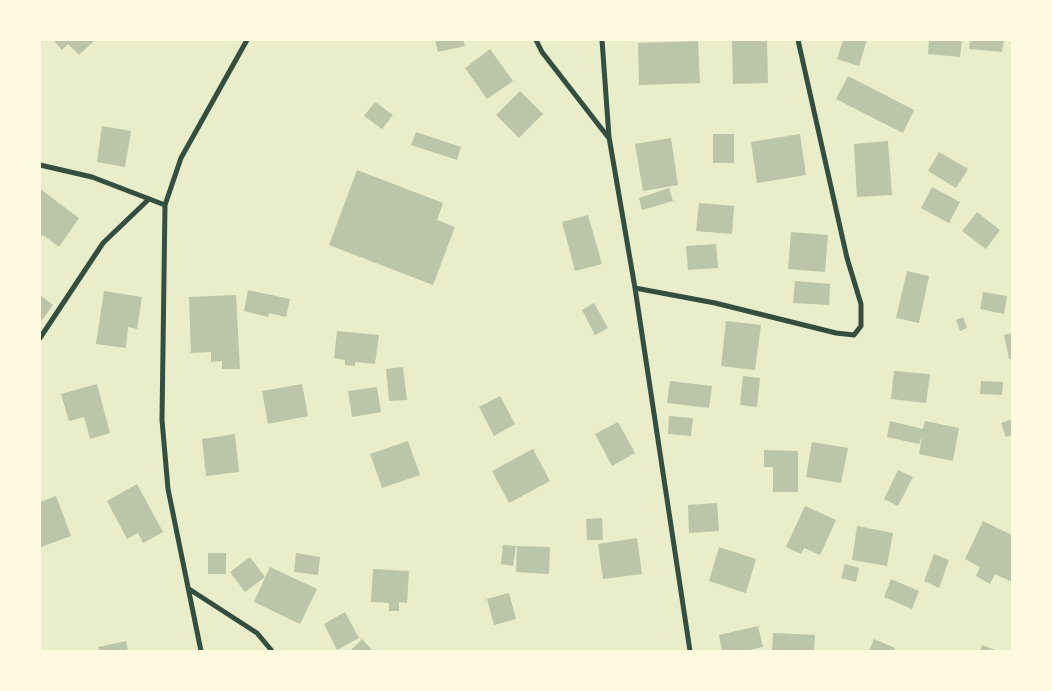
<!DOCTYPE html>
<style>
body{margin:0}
#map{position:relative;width:1052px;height:691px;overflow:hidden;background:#e9edc9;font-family:"PT Serif",serif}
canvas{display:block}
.frame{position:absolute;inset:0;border:41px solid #fefae0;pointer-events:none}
</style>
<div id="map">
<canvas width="1052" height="691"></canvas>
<div class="frame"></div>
</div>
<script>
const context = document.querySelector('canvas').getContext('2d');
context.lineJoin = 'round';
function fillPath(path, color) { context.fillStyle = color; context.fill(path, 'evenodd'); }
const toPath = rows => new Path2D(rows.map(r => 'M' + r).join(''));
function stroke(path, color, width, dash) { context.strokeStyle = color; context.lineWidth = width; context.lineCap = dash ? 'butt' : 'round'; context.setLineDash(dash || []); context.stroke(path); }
fillPath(toPath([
 [53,40,95,40,79,55,68,44,62,50],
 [435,40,463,40,465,46,438,52],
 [732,40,767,40,768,83,733,84],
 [843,40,867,40,859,66,837,59],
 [929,40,962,40,960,57,928,54],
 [970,40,1004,40,1002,52,969,49],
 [698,41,700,83,639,85,638,43],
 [490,49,513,81,487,99,465,68],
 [848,76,914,110,903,133,836,99],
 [520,91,543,114,519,138,496,115],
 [375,102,393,115,382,129,364,116],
 [102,126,131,131,125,167,97,162],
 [416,132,461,147,457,160,411,145],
 [713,134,734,134,734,163,713,163],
 [800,134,806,175,757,183,751,142],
 [671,138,678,185,643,191,635,144],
 [888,141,892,195,857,197,854,144],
 [939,152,968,169,956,188,928,171],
 [357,170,443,203,437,220,455,227,433,285,329,245],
 [932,187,960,202,949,223,921,208],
 [669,188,673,201,642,210,639,198],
 [40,189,79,218,59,247,43,235,40,239],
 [699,203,734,206,732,234,696,231],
 [977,212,1000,230,986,249,962,231],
 [588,215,602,264,575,271,562,222],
 [791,232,828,235,825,272,788,269],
 [716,244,718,268,688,270,686,246],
 [907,271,929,276,919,323,896,318],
 [795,281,830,284,829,305,793,303],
 [248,290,290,299,286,317,269,313,268,317,244,311],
 [104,291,142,297,137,329,128,327,126,348,96,344],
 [983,292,1007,296,1004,314,980,309],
 [40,295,53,305,40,323],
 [236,295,240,369,222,369,222,361,211,362,211,352,191,353,189,297],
 [594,303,608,328,595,335,582,310],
 [963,317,967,328,960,331,956,320],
 [726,321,761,325,755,370,721,366],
 [337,331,379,335,375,364,355,362,355,366,345,365,345,360,334,358],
 [1012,333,1012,359,1009,359,1004,335],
 [403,367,407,400,389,401,386,369],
 [894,371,930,374,926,403,891,399],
 [743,376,760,378,757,407,740,405],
 [670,381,712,386,709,408,667,403],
 [981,381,1003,382,1002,395,980,394],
 [97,384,110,433,90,439,84,417,69,421,61,394],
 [302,384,308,416,268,424,262,391],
 [377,387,381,412,352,417,348,391],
 [500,396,515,424,494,436,479,407],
 [669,416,693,418,691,436,668,434],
 [1012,419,1012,435,1006,437,1001,423],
 [890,421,923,429,925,421,959,428,953,461,919,454,922,437,919,444,887,437],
 [618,422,635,453,612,466,595,434],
 [235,434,239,472,206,476,202,439],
 [408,441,420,475,382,488,370,454],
 [812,442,848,448,841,483,806,477],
 [533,449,550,481,509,503,492,471],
 [764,450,798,451,798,492,773,492,773,467,764,467],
 [898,470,913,477,898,506,884,499],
 [137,484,163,532,143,543,138,533,127,539,107,501],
 [56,496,71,536,41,547,40,502],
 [717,503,719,531,689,533,688,505],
 [805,506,836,520,820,555,804,548,801,554,786,547],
 [602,518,603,540,587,540,586,519],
 [983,521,1012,535,1012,582,995,574,990,584,976,576,980,567,965,559],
 [857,526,893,533,887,566,852,560],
 [637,538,642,574,603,579,598,544],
 [503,545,516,546,513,566,501,564],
 [517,546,550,547,549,574,516,572],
 [719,547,756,559,746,593,709,581],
 [208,553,226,553,226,574,208,574],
 [296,553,320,557,318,575,294,572],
 [934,554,949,560,939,588,924,581],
 [250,557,265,577,245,592,230,572],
 [845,564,859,568,856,582,841,578],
 [270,567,317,589,300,624,254,602],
 [373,569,409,571,407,603,399,602,399,611,389,611,389,603,371,602],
 [891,579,919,591,912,609,884,597],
 [509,593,516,619,494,625,487,599],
 [345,612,359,638,337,650,324,624],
 [758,626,763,647,745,651,722,651,719,635],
 [773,633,815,635,814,651,772,651],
 [362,639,373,651,350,651],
 [874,639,895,648,894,651,869,651],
 [126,641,128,651,99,651,98,647],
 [982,645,998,651,980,651]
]), '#bcc5a7');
stroke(toPath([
 [536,40,542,52,608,137],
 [602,40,609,137,635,288,690,651],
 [40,165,92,177,165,205],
 [635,288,715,303,836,333,854,335,861,326,861,304,847,258,798,40],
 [40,338,103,243,149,199],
 [189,589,257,633,272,651],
 [201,651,168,489,162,420,165,205,181,158,247,40]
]), '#344e41', 5);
</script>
